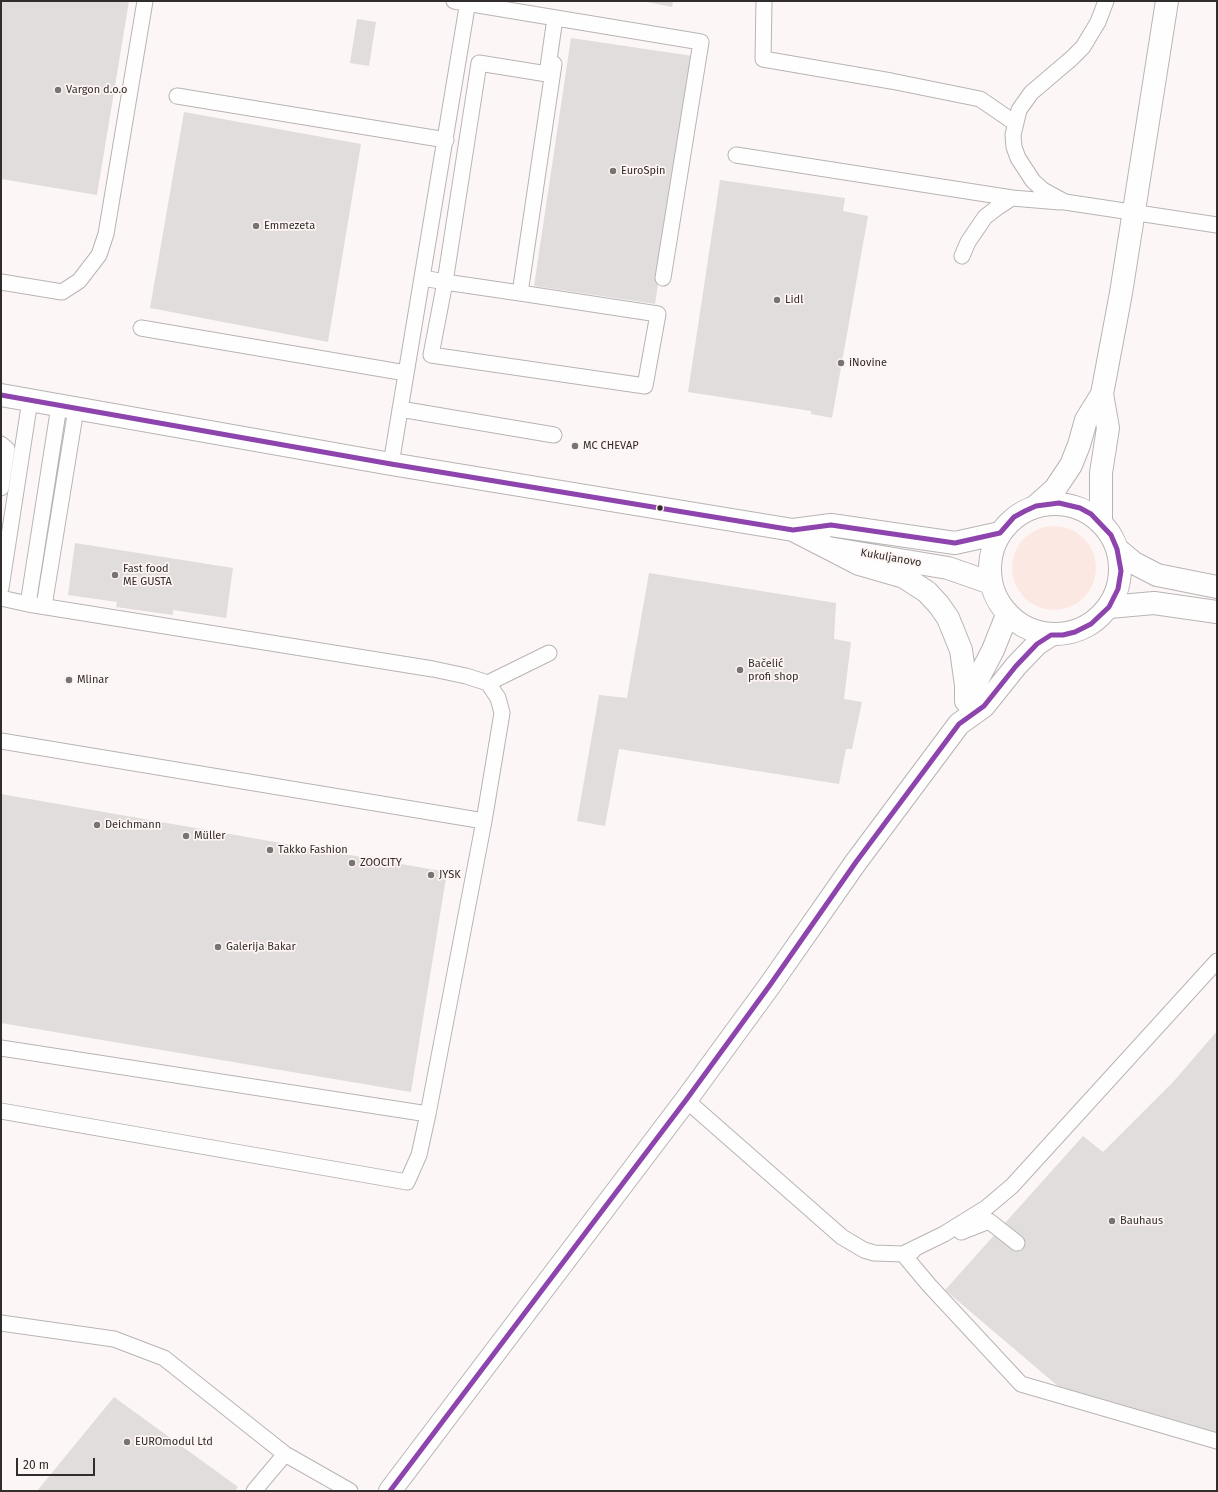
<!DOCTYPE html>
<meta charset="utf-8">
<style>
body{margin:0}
#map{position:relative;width:1218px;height:1492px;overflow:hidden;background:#fcf7f6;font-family:"Fira Sans",sans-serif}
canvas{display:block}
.frame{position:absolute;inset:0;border:2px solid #302d2c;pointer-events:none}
.scale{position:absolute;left:16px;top:1458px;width:79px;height:18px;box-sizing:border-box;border:2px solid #302d2c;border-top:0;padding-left:5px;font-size:12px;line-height:14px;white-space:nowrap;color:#302d2c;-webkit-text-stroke:3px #fff5f3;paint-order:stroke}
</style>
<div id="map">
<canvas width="1218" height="1492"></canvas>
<div class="frame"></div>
<div class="scale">20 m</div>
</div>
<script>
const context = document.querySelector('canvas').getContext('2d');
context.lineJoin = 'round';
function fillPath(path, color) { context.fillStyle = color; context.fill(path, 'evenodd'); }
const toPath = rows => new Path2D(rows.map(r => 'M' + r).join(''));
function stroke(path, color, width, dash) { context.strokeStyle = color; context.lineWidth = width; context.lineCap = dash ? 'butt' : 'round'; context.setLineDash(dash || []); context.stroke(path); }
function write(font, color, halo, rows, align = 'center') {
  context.font = font + ' "Fira Sans",sans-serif'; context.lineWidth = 3.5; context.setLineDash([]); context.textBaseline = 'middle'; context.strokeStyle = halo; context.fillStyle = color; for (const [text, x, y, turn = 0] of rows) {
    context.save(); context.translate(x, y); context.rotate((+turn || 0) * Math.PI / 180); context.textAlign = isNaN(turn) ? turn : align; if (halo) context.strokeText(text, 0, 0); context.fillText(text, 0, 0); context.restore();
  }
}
fillPath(toPath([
 '1012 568a42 42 0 1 1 84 0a42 42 0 1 1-84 0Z'
]), '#fbe8e3');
fillPath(toPath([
 [1,1,129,1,97,195,1,179],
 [642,1,673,1,672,7],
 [357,19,376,22,369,66,350,63],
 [571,38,693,56,655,304,534,286],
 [184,112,361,144,328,342,150,308],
 [720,180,845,198,843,211,868,216,832,418,811,414,811,411,688,392],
 [75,543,233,568,226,618,173,610,173,615,116,607,117,602,68,595],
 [649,573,836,603,834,639,851,642,844,699,862,702,852,749,846,749,839,784,619,749,605,826,577,821,599,695,627,698],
 [1,794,447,872,411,1092,1,1023],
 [1217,1031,1217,1432,1213,1437,1059,1387,945,1290,1083,1136,1103,1152,1174,1081],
 [114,1397,238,1487,235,1491,37,1491]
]), '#e0dddc');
const lane = toPath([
 [454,1,701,42,663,278],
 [764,1,763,59,891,81,980,99,1015,123],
 [1106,1,1098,22,1083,47,1072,58,1031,93,1019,110,1013,135,1014,147,1018,158,1033,181,1043,190,1065,202,1217,225],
 [177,96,446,140],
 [736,155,1012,198,1060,202],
 [962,256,968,242,985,217,998,207,1012,198],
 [423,278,445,282,520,293,658,314,645,386,431,355,445,282,479,63,547,74,555,18],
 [1,282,62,292,79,281,99,255,106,234,145,1],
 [520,293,554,64],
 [141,328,406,373],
 [400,409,554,435],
 [1,444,7,449,1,488],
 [391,464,468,1],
 [1,588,30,400],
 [1,598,28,604,433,669,466,676,488,683,498,698,502,713,484,821,428,1114,419,1155,407,1182,1,1111],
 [28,604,59,406],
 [44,606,76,409],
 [488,683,549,653],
 [1,741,484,821],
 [1,1048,428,1114],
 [686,1100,842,1237,864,1250,874,1253,903,1254,944,1234,986,1208,1012,1186,1217,961],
 [961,1232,989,1221,1017,1243],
 [913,1251,903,1254,929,1285,1021,1384,1217,1441],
 [1,1323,114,1339,164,1358,285,1454,350,1491],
 [254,1491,285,1454]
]);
const street = toPath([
 [1036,506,1055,489,1071,465,1079,445,1086,420,1102,394,1121,293,1167,1],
 [1101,523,1101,473,1108,428,1102,394],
 [832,550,859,564,904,577,927,592,939,605,948,618,961,650,966,685,966,701],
 [967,700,993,650,1007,615],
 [390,1491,686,1100,770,985,856,862,959,724,984,706,1016,666,1037,644,1051,635]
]);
const secondary = toPath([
 [1,395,391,464,793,530,831,525,955,543,1000,533],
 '990 569a65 65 0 1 1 130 0a65 65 0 1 1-130 0Z',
 [793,530,828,548,948,568,991,583],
 [1117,549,1134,563,1157,575,1217,587],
 [1109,607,1154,603,1217,612]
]);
stroke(lane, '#b8b4b3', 17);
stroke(street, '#b8b4b3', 24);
stroke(secondary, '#b8b4b3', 24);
stroke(lane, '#fffefe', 15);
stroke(street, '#fffefe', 22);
stroke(secondary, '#fffefe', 22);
stroke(toPath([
 [1,395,391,464,793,530,831,525,955,543,1000,533,1014,517,1025,511,1036,506,1059,503,1080,508,1091,514,1111,535,1117,549,1121,571,1118,589,1109,607,1091,624,1075,632,1063,635,1051,635,1037,644,1016,666,984,706,959,724,856,862,770,985,686,1100,390,1491]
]), '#8e44ad', 5);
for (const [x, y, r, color] of [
 [58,90,4,"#777473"],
 [613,171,4,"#777473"],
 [256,226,4,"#777473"],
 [777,300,4,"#777473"],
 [841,363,4,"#777473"],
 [575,446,4,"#777473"],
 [660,508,3.5,"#302d2c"],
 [115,575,4,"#777473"],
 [740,670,4,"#777473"],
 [69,680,4,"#777473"],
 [97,825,4,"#777473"],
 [186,836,4,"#777473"],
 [270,850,4,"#777473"],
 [352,863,4,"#777473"],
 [431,875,4,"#777473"],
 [218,947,4,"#777473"],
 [1112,1221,4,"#777473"],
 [127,1442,4,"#777473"]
]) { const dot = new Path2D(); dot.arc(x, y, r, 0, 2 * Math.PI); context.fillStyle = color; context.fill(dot); stroke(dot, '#fff5f3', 1.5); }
write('11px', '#302d2c', '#fff5f3', [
 ["Vargon d.o.o",66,90],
 ["EuroSpin",621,171],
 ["Emmezeta",264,226],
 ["Lidl",785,300],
 ["iNovine",849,363],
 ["MC CHEVAP",583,446],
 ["Fast food",123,569],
 ["ME GUSTA",123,582],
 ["Bačelić",748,664],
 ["profi shop",748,677],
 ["Mlinar",77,680],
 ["Deichmann",105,825],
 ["Müller",194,836],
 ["Takko Fashion",278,850],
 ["ZOOCITY",360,863],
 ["JYSK",439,875],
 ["Galerija Bakar",226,947],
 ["Bauhaus",1120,1221],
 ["EUROmodul Ltd",135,1442]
], 'left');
write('11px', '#302d2c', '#fff5f3', [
 ["Kukuljanovo",891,558,10]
]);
</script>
